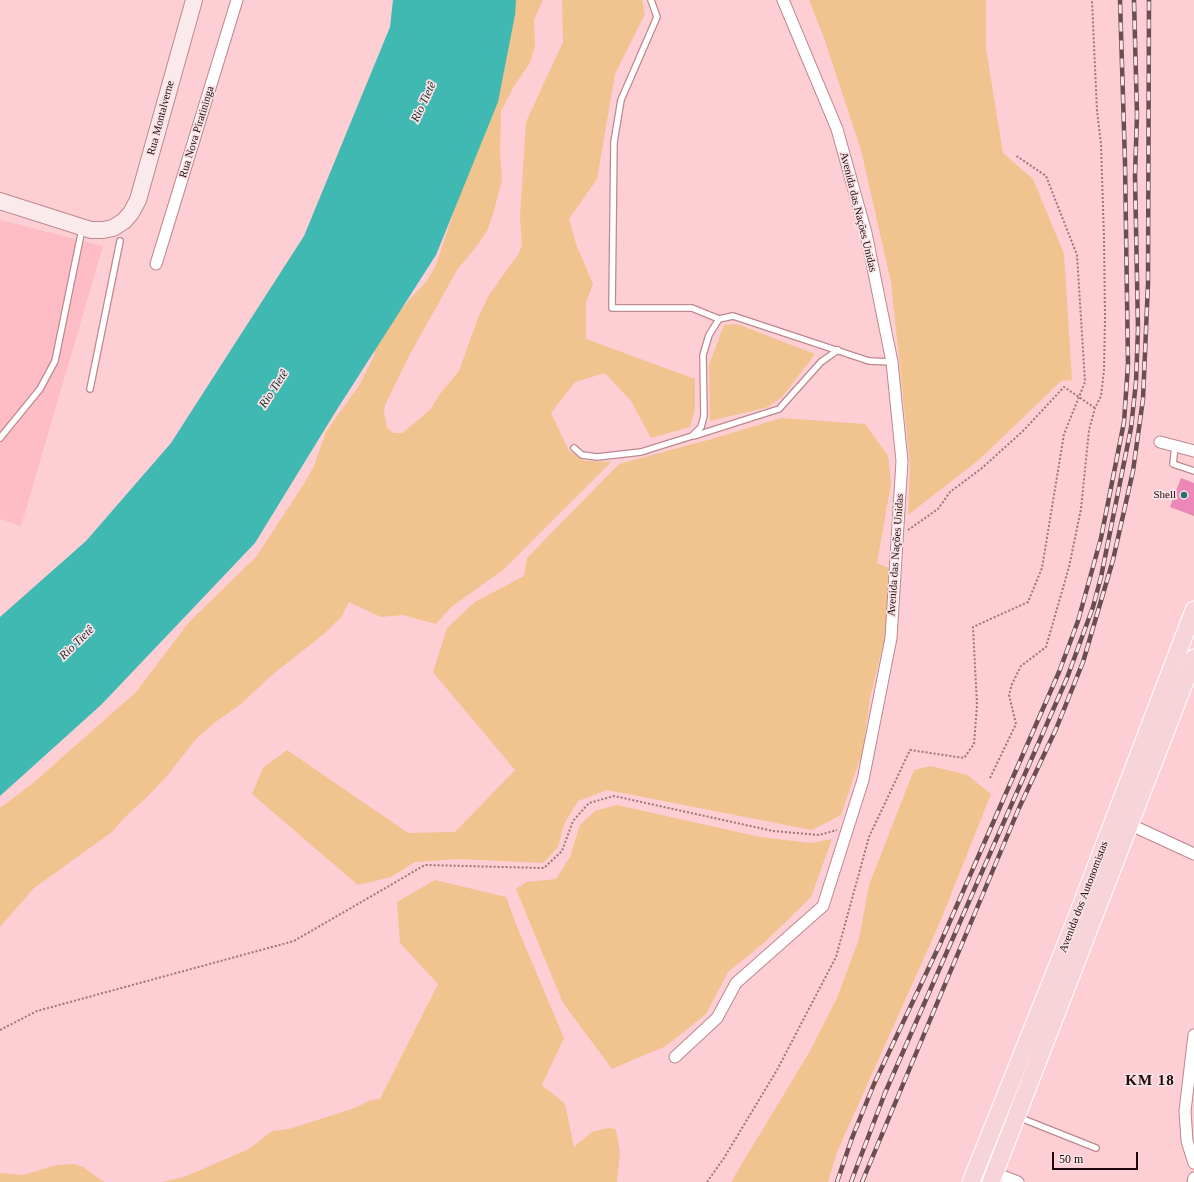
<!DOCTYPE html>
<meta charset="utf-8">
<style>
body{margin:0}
#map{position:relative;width:1194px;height:1182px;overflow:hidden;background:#fdced3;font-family:"Times New Roman",serif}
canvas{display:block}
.scale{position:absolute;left:1052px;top:1152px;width:86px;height:18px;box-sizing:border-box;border:2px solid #1d0a0d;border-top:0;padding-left:5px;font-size:12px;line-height:14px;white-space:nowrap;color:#1d0a0d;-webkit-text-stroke:3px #fae2e5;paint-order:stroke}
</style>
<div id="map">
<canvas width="1194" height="1182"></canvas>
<div class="scale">50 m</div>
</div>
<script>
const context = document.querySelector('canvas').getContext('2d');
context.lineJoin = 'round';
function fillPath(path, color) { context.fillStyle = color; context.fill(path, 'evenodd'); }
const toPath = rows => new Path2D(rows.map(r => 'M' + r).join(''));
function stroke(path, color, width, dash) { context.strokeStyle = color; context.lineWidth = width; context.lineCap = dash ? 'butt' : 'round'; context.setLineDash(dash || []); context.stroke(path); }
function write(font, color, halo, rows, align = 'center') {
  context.font = font + ' "Times New Roman",serif'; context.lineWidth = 3.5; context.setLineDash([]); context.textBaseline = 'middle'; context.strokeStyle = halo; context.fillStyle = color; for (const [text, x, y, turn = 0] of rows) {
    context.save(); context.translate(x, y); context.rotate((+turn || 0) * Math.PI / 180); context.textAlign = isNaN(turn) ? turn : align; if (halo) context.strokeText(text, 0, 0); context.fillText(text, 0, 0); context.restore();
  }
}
fillPath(toPath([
 [0,220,103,246,21,526,0,519]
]), '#febdc5');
fillPath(toPath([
 [514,0,543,0,534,20,535,45,530,63,514,86,501,111,500,154,502,180,493,214,488,229,479,243,457,270,410,354,385,405,384,412,387,428,394,433,402,433,430,410,440,394,459,371,478,318,489,295,519,253,522,245,520,217,526,122,563,42,562,0,642,0,645,14,615,74,597,179,569,219,576,244,593,284,586,303,586,339,695,379,695,409,690,427,651,438,631,401,605,373,575,382,551,413,569,451,585,461,611,462,503,570,451,607,436,624,403,615,381,617,349,602,342,616,324,634,273,674,241,704,214,723,196,739,167,776,147,797,123,819,112,832,34,888,0,927,0,808,32,784,136,692,190,621,256,557,304,484,314,466,326,432,360,384,374,356,376,346,396,314,427,281,436,265,456,205],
 [809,0,986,0,986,49,1003,153,1033,179,1064,254,1072,380,1061,381,981,458,908,515,910,464,891,282,861,150,824,38],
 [737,324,815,354,782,397,768,407,710,421,709,365,724,325],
 [781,418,865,424,888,456,891,483,877,563,889,568,887,629,870,698,863,750,841,815,812,830,607,790,578,801,564,824,558,847,543,863,460,859,415,862,391,877,358,885,252,794,263,768,287,750,408,833,455,832,515,770,433,672,447,628,475,602,524,576,527,558,619,464,715,438],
 [931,766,967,775,991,794,940,922,837,1152,828,1182,731,1182,810,1051,837,998,859,939,869,885,914,770],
 [617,805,760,837,811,843,832,839,811,897,766,941,728,972,706,1014,666,1046,612,1069,563,1003,516,889,526,882,556,879,570,857,580,825,595,811],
 [435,880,506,897,517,927,564,1038,542,1085,565,1104,574,1147,592,1132,608,1128,616,1129,620,1154,617,1182,162,1182,184,1177,249,1149,272,1131,289,1129,355,1108,371,1100,380,1099,438,984,400,943,397,902],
 [74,1164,83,1167,104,1182,0,1182,0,1173,23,1175,57,1165]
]), '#f0c38f');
fillPath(toPath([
 [393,0,516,0,515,15,498,102,436,255,336,411,255,543,101,705,0,796,0,617,86,541,171,443,304,236,390,27]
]), '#41b9b3');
fillPath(toPath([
 [1181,478,1194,483,1194,516,1170,507]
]), '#eb88b8');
const service = toPath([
 [651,0,657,17,621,100,614,142,612,308,692,308,719,319],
 [90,389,120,241],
 [694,436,779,409,821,362,838,350],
 [0,438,40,389,55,361,82,229],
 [1175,446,1173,464,1194,471],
 [574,448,582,455,597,457,641,452,692,436,701,427,704,416,703,355,709,335,719,319,733,316,869,361,892,362],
 [1018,1117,1096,1148]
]);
const minor = toPath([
 [156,264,237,0],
 [1160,442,1194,451],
 [1123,825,1131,825,1194,854],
 [1194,1035,1185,1111,1187,1141,1194,1163],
 [675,1057,717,1018,736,983,823,906,863,780,891,638,902,461,892,362,866,233,837,129,783,0],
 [995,1173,1018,1182],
 [1193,1182,1194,1178]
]);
const secondary = toPath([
 [0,201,91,230,103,230,113,228,124,221,131,213,138,200,194,0]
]);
const primary = toPath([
 [971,1182,1071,932,1194,610],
 [991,1182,1194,658]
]);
stroke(service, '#bd888e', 8);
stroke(minor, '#bd888e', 13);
stroke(secondary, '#bd888e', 18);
stroke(primary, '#fff', 19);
stroke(toPath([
 [908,530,938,509,950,492,982,468,1023,431,1064,387,1095,408],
 [990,778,1016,724,1009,695,1012,684,1021,666,1046,647,1069,567,1081,509,1089,430,1095,408,1101,396,1104,370,1105,318,1104,238,1101,144,1097,111,1092,0],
 [0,1030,37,1011,294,941,425,865,544,868,562,851,573,821,589,803,614,796,773,831,819,835,837,830],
 [707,1182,724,1158,777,1070,836,957,869,837,910,750,964,758,974,744,977,705,973,627,1028,602,1042,568,1064,434,1085,382,1077,255,1046,176,1015,155]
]), '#9a777b', 2, [2, 2]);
stroke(service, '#fff', 5.5);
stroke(minor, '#fff', 11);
stroke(secondary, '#fbeaec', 16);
stroke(primary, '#f7d4d9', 17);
const rail = toPath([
 [837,1182,852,1138,874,1084,940,944,1059,672,1078,621,1101,538,1124,422,1128,364,1125,162,1120,0],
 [851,1182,885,1093,1067,678,1093,607,1101,577,1131,428,1136,382,1138,329,1135,176,1137,115,1134,0],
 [862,1182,1019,808,1056,729,1083,662,1113,560,1133,471,1143,399,1148,284,1149,0]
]);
stroke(rail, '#6a4e51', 4.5);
stroke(rail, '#fae2e5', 3, [9]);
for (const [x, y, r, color] of [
 [1184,495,4,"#27716d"]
]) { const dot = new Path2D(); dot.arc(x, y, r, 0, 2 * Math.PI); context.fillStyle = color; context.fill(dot); stroke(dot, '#fae2e5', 1.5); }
write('11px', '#1d0a0d', '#fae2e5', [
 ["Rua Montalverne",161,118,-75],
 ["Rua Nova Piratininga",197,132,-73],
 ["Avenida das Nações Unidas",858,212,76],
 ["Avenida das Nações Unidas",896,555,-86],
 ["Avenida dos Autonomistas",1084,897,-69]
]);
write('11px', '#1d0a0d', '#fae2e5', [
 ["Shell",1176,495]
], 'right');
write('italic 12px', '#142e2d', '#fae2e5', [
 ["Rio Tietê",424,102,-65],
 ["Rio Tietê",274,389,-57],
 ["Rio Tietê",77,643,-44]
]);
context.letterSpacing = '1px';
write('bold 15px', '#1d0a0d', '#fae2e5', [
 ["KM 18",1150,1081]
]);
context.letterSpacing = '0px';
</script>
